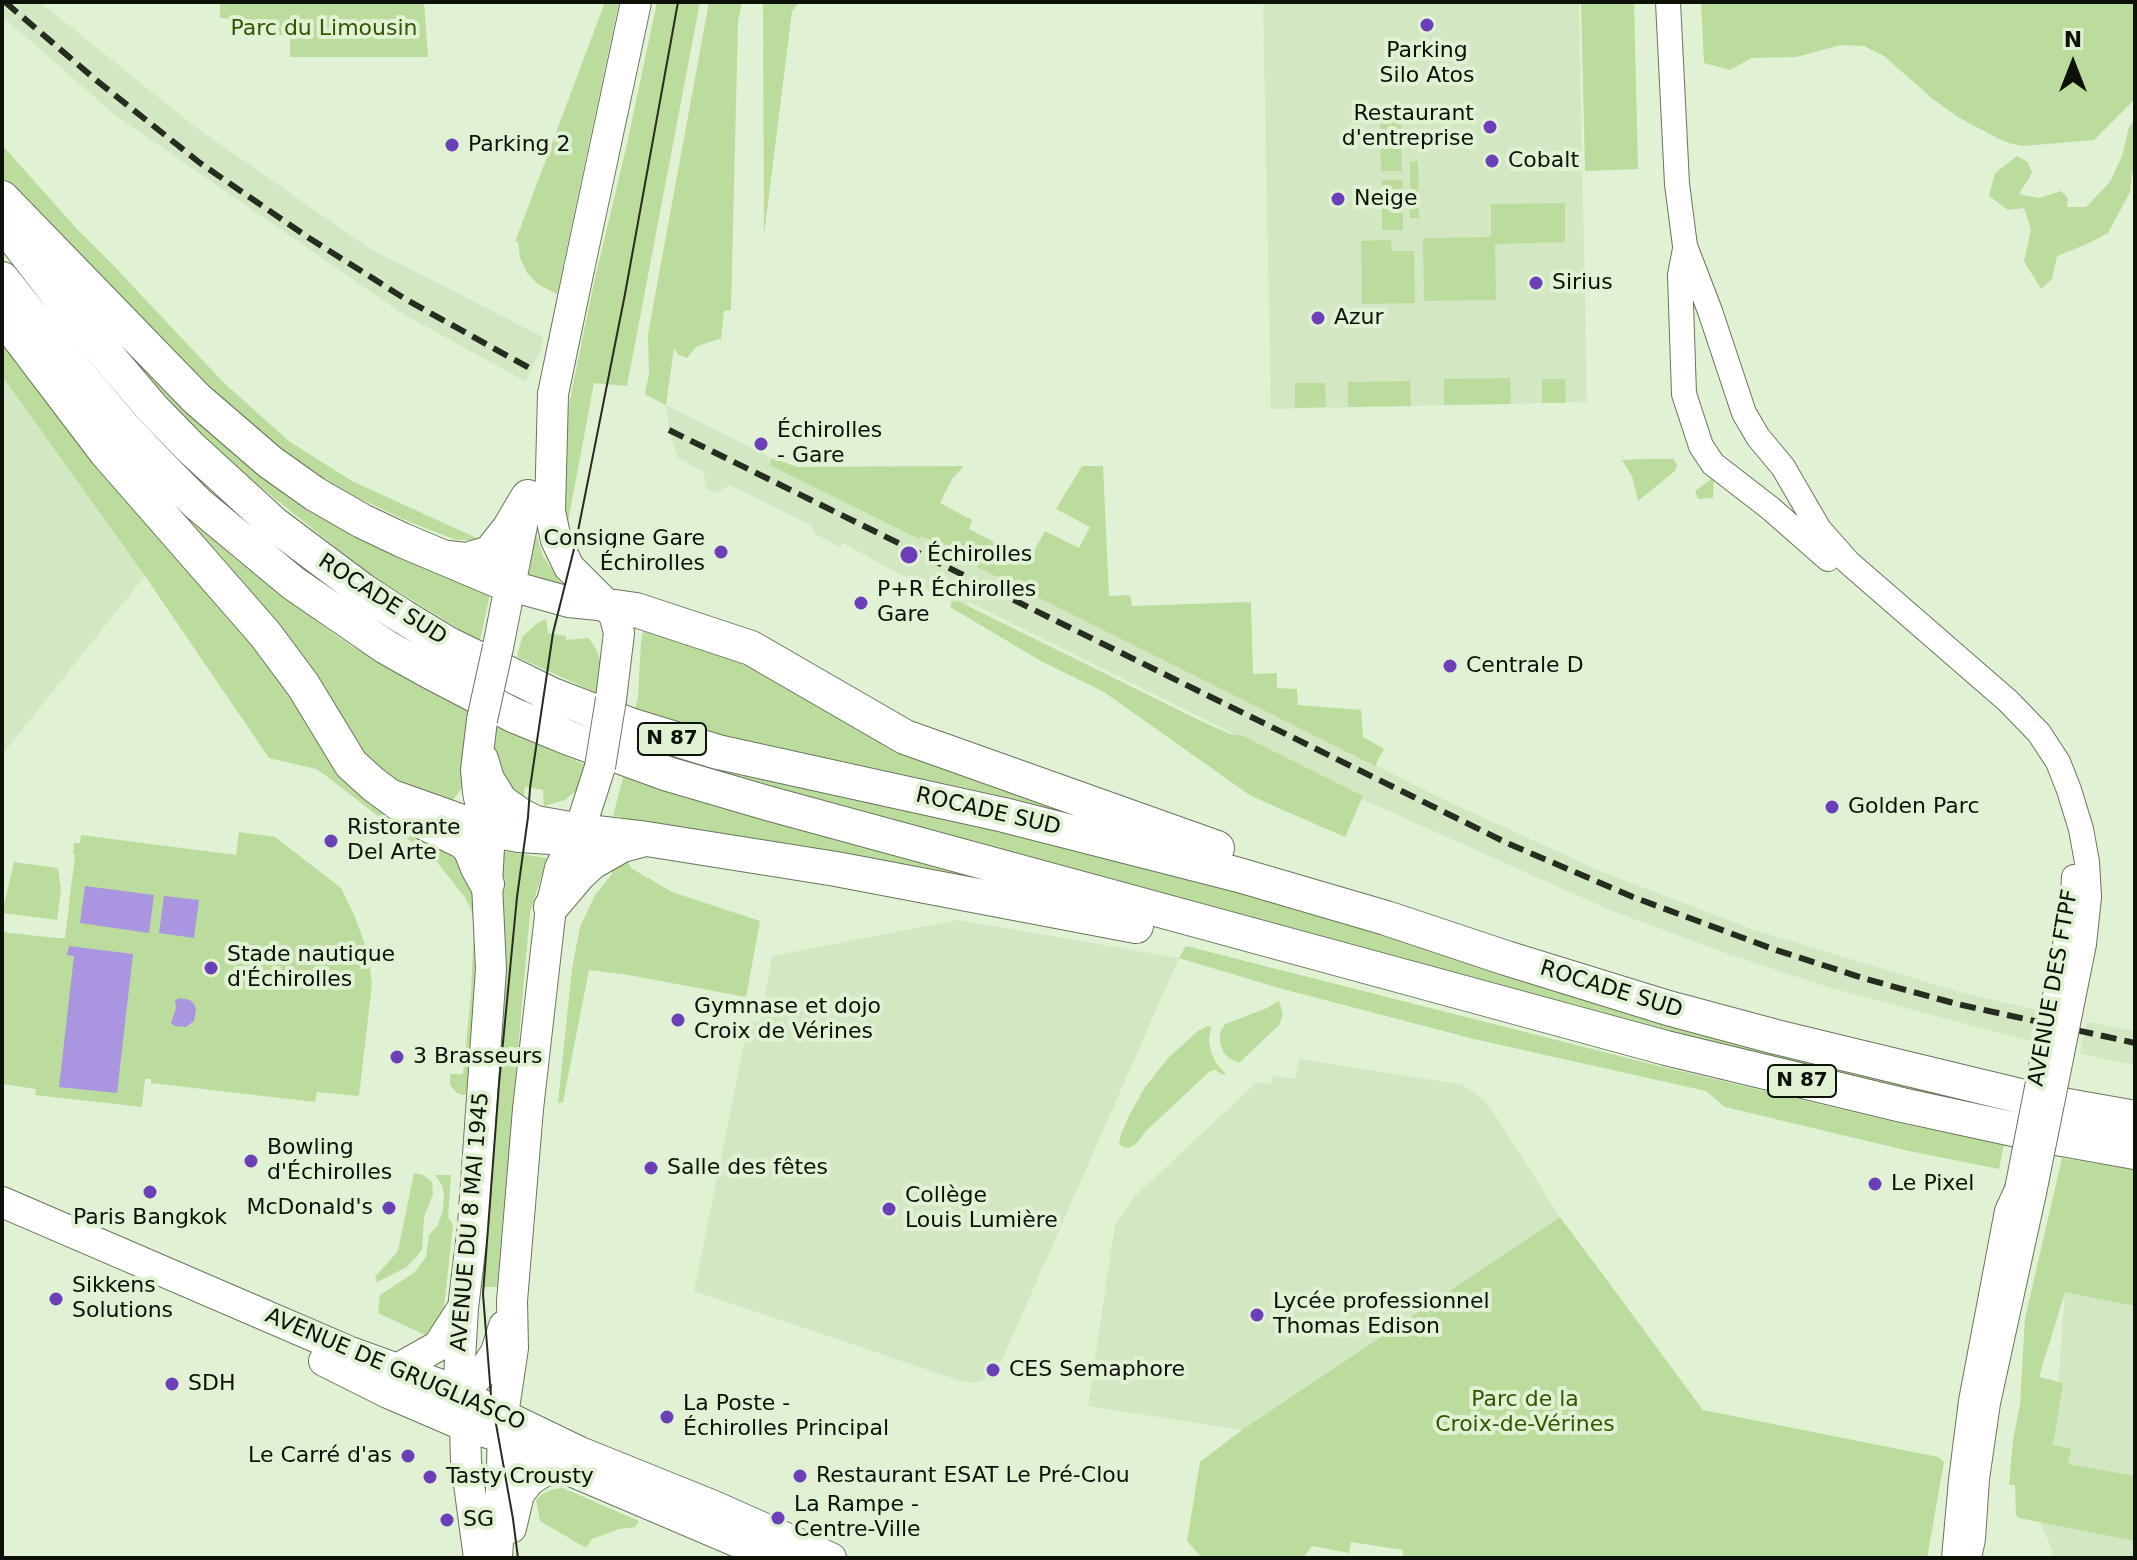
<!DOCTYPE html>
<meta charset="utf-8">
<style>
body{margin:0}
#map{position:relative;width:2137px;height:1560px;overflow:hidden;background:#e1f1d4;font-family:"DejaVu Sans",sans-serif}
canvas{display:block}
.frame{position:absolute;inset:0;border:4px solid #0d1208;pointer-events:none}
.north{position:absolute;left:2033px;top:24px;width:80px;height:80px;-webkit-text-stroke:6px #e1f1d4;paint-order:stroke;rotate:0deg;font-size:22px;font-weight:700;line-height:32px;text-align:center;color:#0d1208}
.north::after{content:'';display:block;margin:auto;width:28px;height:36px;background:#0d1208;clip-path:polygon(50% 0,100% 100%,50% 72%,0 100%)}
</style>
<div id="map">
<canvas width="2137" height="1560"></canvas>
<div class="frame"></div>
<div class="north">N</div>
</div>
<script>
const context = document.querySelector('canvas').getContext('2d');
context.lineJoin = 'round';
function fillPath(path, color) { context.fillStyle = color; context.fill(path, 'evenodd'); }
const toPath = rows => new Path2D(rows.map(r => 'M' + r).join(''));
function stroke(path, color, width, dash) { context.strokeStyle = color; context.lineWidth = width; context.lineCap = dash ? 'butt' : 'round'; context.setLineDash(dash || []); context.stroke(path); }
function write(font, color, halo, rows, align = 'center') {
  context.font = font + ' "DejaVu Sans",sans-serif'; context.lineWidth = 8; context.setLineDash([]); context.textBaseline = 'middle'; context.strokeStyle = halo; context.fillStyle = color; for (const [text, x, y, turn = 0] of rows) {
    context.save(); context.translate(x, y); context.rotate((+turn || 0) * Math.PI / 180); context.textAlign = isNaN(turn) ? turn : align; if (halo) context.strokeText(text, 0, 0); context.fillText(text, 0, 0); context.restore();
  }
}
fillPath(toPath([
 [2,2,40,2,194,126,367,247,543,337,541,349,525,381,403,314,115,115,2,16],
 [1263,2,1579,2,1587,402,1271,409],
 [2,376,145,576,2,755],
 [666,405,772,458,769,465,919,539,921,536,979,563,977,567,1445,800,1600,871,1754,930,1963,993,2037,1010,2030,1041,1831,988,1728,954,1610,910,1317,779,1224,729,969,602,964,605,957,601,952,603,843,543,840,547,813,533,812,526,730,485,716,493,704,487,707,482,702,479,706,473,678,458,669,430],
 [958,920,1179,958,998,1369,991,1376,979,1382,964,1382,694,1291,749,1020,760,1022,772,956],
 [2087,1022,2135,1031,2135,1065,2080,1054],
 [1299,1059,1452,1083,1462,1085,1477,1094,1490,1107,1560,1217,1242,1430,1088,1406,1115,1225,1135,1196,1257,1082,1271,1084,1273,1076,1295,1079],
 [2135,1188,2135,1558,2052,1558,2053,1552,2040,1522,2054,1443,2065,1292]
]), '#d4e7c3');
fillPath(toPath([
 [220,2,424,2,428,57,290,57,290,35,274,35,274,21,220,18],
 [605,2,619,2,557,294,539,285,527,273,520,258,518,242,515,242],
 [657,2,700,2,627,386,594,383,565,538,564,444,568,409,595,278,627,144],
 [709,2,742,2,738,21,731,310,724,311,721,339,709,342,696,347,687,358,678,355,674,348,666,405,646,395,645,392,649,375,648,334],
 [763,2,800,2,792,11,764,235],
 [1581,2,1634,2,1638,169,1585,171],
 [1701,2,2135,2,2135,99,2094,140,2023,146,2012,144,1999,139,1958,117,1934,100,1884,56,1864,46,1841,45,1796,57,1752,58,1730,70,1704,63],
 [1380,117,1401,117,1402,171,1381,171],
 [2135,120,2135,173,2132,174,2130,192,2108,233,2087,244,2057,256,2052,279,2041,289,2024,261,2031,230,2024,208,2008,210,1989,196,1995,173,2017,156,2028,162,2032,173,2019,194,2039,198,2061,191,2068,198,2067,207,2086,207,2110,182,2122,156,2129,127],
 [2,145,77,229,111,263,224,383,290,442,352,481,481,540,456,540,407,521,352,495,290,458,218,397,109,292,2,177],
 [1418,161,1419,218,1410,218,1410,162],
 [1382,180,1403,180,1403,230,1382,230],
 [1565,203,1565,242,1495,244,1496,300,1424,301,1423,238,1491,237,1491,204],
 [1391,240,1392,251,1414,251,1415,303,1362,304,1361,241],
 [89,307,163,374,491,589,479,645,456,627,368,573,239,470,184,417],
 [2,342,280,674,332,761,359,795,482,873,469,1094,462,1095,456,1092,450,1085,450,1074,463,1074,471,994,474,923,471,909,464,896,436,861,325,775,316,769,269,758,145,576,2,376],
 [66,373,176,505,234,558,335,635,353,647,469,706,464,742,462,788,450,804,410,791,369,762,238,584],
 [1510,378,1511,404,1444,405,1444,379],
 [1542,379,1565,379,1566,403,1542,403],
 [1410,381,1411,406,1348,407,1348,382],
 [1295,383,1325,383,1326,407,1295,408],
 [772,458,797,467,964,466,952,479,940,503,972,520,969,529,1029,560,1045,531,1079,548,1090,527,1056,509,1082,466,1103,466,1109,596,1130,595,1132,606,1251,602,1253,674,1277,673,1277,688,1297,689,1298,705,1361,710,1363,737,1384,749,1375,766,977,567,978,563,921,536,919,539,769,465],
 [1643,459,1674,459,1677,466,1675,471,1638,501,1632,476,1622,460],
 [1714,477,1713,498,1698,499,1695,491],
 [534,510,537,536,543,556,560,582,558,592,515,579],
 [958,601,1205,723,1230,734,1243,736,1363,796,1345,837,1251,796,1104,692,1041,661,950,607,952,602],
 [546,619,548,633,566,636,566,640,589,638,596,649,602,666,599,694,517,657,522,637,536,624],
 [644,625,673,632,1081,807,1078,817,1011,798,718,734,635,710,638,696,641,644],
 [496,727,586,765,583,778,575,792,565,800,544,806,543,790,525,787,523,802,509,796,491,745],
 [630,735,1009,828,2071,1120,2135,1135,2135,1140,1891,1089,1440,974,628,747],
 [625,770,641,782,656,788,1016,888,1015,893,613,816],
 [239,832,275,837,341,888,355,917,368,953,372,984,359,1096,317,1092,315,1102,151,1083,151,1079,145,1079,142,1107,35,1095,36,1089,2,1084,2,932,56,938,65,938,75,855,73,854,74,843,80,843,81,835,236,855],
 [502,851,547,858,530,913,497,1287,476,1287],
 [625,856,631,868,672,892,760,921,746,997,623,974,589,970,563,1102,558,1103,572,969,580,927,595,895,612,874,609,860],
 [14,862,58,868,61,889,57,920,2,913],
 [1186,946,1659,1066,1907,1125,2004,1144,1999,1169,1909,1151,1725,1107,1706,1091,1474,1039,1279,988,1179,958],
 [1279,1001,1283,1014,1279,1025,1239,1063,1229,1058,1224,1053,1220,1043,1220,1033,1225,1024,1267,1008],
 [1207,1026,1211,1027,1209,1040,1211,1052,1216,1063,1226,1074,1223,1075,1215,1070,1210,1071,1146,1131,1136,1144,1129,1148,1123,1147,1119,1144,1121,1134,1130,1114,1145,1087,1169,1057,1198,1031],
 [2062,1158,2135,1170,2135,1306,2065,1292,2039,1377,2063,1383,2053,1445,2071,1449,2068,1464,2135,1476,2135,1541,2019,1518,2016,1515,2015,1485,2009,1485,2013,1440,2020,1404,2025,1318],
 [414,1173,423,1175,432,1182,433,1194,424,1217,422,1250,407,1267,377,1282,375,1277,398,1251],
 [435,1175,451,1175,448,1217,453,1225,444,1308,440,1326,434,1333,425,1335,378,1313,380,1295,415,1272,426,1257,429,1235,438,1225,443,1210,444,1195,442,1185],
 [1560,1217,1703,1410,1938,1457,1944,1462,1927,1558,1403,1558,1403,1550,1351,1542,1349,1553,1312,1546,1303,1558,1202,1558,1187,1541,1200,1462,1242,1430],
 [563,1488,639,1521,635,1527,619,1529,592,1539,586,1548,540,1521,536,1500,542,1494,554,1489]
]), '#bcdc9d');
fillPath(toPath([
 [85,886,154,895,149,933,80,923],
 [164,896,199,900,194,938,159,933],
 [69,946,133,954,117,1093,59,1087,74,956,67,955],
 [180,998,190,1000,194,1004,196,1010,194,1021,186,1027,175,1026,171,1023,176,1008,175,1000]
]), '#a995e0');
const minor = toPath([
 [1668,2,1677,184,1685,246,1710,311,1744,413,1758,437,1783,467,1819,529,1848,562,2008,701,2039,733,2058,762,2069,790,2081,829,2087,862,2089,897,2084,944],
 [1685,249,1680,275,1684,394,1701,446,1713,464,1770,508,1828,559],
 [2066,940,2073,896,2074,877],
 [1954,1558,1961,1480,1971,1401,2007,1211,2017,1189],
 [1969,1558,1973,1539,1977,1479,1988,1403,2034,1193]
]);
const major = toPath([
 [579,269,636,2],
 [553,394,550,511,556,540,569,567,608,606,615,617,619,633,611,699],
 [511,586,569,602,608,606],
 [498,647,526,505],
 [483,759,489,779,502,800,522,814,536,821,570,827],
 [2,1202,348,1351,439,1384,580,1452,714,1506,831,1558],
 [324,1361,388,1393,465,1426,507,1439,524,1451,775,1558],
 [397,1369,438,1346,462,1309],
 [447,1396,458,1395,483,1372,496,1352,504,1326],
 [511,1528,519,1494,529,1481,544,1471,568,1470],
 [479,1558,466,1462,465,1426,458,1395,463,1308,473,1226,491,969,487,884,489,848,478,792,476,770,482,720],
 [497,1558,502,1472,503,1415,513,1348,512,1301,528,1109,551,907,560,868,580,829,600,767]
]);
const highway = toPath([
 [2,198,197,399,270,462,315,494,362,521,402,540,511,586],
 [2,222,80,323,152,408,191,448,274,524,362,590,405,618,448,644,550,694,633,726,718,752,1004,815,1239,875,1386,918,1506,958,1668,1008,1776,1037,2045,1102,2135,1118],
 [2,279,65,358,123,427,168,474,198,504,293,583,386,647,427,670,513,715,569,738,668,774,767,803,1666,1048,1902,1105,2040,1135,2135,1152],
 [2,315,106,452,265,634,303,685,351,764,373,784,427,824,462,841,470,848,478,868,487,884],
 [447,558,466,560,490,553,509,529,528,497],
 [608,606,636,610,751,648,905,737,1217,848],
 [389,796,476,827,519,835,551,837,580,829,596,833,647,839,836,869,1136,926],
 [551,907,579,874,592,862,622,845,641,840]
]);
stroke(minor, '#68765c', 26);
stroke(major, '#68765c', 32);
stroke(highway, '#68765c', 36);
stroke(minor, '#fff', 24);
stroke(major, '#fff', 30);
stroke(highway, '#fff', 34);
stroke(toPath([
 [518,1558,513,1519,491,1396,483,1294,499,1084,517,897,528,817,530,788,553,633,576,541,625,294,678,2]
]), '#262c20', 2);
stroke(toPath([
 [5,2,96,80,200,163,309,238,407,300,531,369],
 [669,430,1507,843,1633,897,1773,949,1866,979,1957,1004,2135,1043]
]), '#262c20', 6, [16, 8]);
const minorBridge = toPath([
 [2017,1189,2066,940],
 [2034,1193,2084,944]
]);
const majorBridge = toPath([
 [553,394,579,269],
 [482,720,498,647],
 [600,767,611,699]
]);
stroke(minorBridge, '#68765c', 26, []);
stroke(majorBridge, '#68765c', 32, []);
stroke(minorBridge, '#fff', 24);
stroke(majorBridge, '#fff', 30);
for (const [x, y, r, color] of [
 [1427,25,8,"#6b3fb7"],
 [1490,127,8,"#6b3fb7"],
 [452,145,8,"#6b3fb7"],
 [1492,161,8,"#6b3fb7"],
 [1338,199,8,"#6b3fb7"],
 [1536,283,8,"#6b3fb7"],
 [1318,318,8,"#6b3fb7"],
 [761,444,8,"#6b3fb7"],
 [721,552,8,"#6b3fb7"],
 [909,555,10,"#6b3fb7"],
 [861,603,8,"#6b3fb7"],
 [1450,666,8,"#6b3fb7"],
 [1832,807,8,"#6b3fb7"],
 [331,841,8,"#6b3fb7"],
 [211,968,8,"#6b3fb7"],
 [678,1020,8,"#6b3fb7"],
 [397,1057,8,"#6b3fb7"],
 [251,1161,8,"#6b3fb7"],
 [651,1168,8,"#6b3fb7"],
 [1875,1184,8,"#6b3fb7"],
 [150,1192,8,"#6b3fb7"],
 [389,1208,8,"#6b3fb7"],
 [889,1209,8,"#6b3fb7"],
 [56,1299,8,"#6b3fb7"],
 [1257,1315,8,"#6b3fb7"],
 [993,1370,8,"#6b3fb7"],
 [172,1384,8,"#6b3fb7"],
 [667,1417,8,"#6b3fb7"],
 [408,1456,8,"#6b3fb7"],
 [800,1476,8,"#6b3fb7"],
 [430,1477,8,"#6b3fb7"],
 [778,1518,8,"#6b3fb7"],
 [447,1520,8,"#6b3fb7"]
]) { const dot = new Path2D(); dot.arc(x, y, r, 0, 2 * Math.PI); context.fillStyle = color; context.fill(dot); stroke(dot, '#e1f1d4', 3); }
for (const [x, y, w] of [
 [672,739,68],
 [1802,1081,68]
]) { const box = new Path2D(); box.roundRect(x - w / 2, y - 16, w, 32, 6); context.fillStyle = '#e1f1d4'; context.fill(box); stroke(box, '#0d1208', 2); }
write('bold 20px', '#0d1208', null, [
 ["N 87",672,739],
 ["N 87",1802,1081]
]);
write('22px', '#355500', '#e1f1d4', [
 ["Parc du Limousin",324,29],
 ["Parc de la",1525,1400],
 ["Croix-de-Vérines",1525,1425]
]);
write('22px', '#0d1208', '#e1f1d4', [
 ["Parking",1427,51,"center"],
 ["Silo Atos",1427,76,"center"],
 ["Restaurant",1474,114,"right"],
 ["d'entreprise",1474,139,"right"],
 ["Parking 2",468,145],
 ["Cobalt",1508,161],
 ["Neige",1354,199],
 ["Sirius",1552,283],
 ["Azur",1334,318],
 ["Échirolles",777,431],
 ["- Gare",777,456],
 ["Consigne Gare",705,539,"right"],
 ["Échirolles",705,564,"right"],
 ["Échirolles",927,555],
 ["P+R Échirolles",877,590],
 ["Gare",877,615],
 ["Centrale D",1466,666],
 ["Golden Parc",1848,807],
 ["Ristorante",347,828],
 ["Del Arte",347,853],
 ["Stade nautique",227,955],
 ["d'Échirolles",227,980],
 ["Gymnase et dojo",694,1007],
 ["Croix de Vérines",694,1032],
 ["3 Brasseurs",413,1057],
 ["Bowling",267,1148],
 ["d'Échirolles",267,1173],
 ["Salle des fêtes",667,1168],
 ["Le Pixel",1891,1184],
 ["Collège",905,1196],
 ["Louis Lumière",905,1221],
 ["McDonald's",373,1208,"right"],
 ["Paris Bangkok",150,1218,"center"],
 ["Sikkens",72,1286],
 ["Solutions",72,1311],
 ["Lycée professionnel",1273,1302],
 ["Thomas Edison",1273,1327],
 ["CES Semaphore",1009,1370],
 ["SDH",188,1384],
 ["La Poste -",683,1404],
 ["Échirolles Principal",683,1429],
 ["Le Carré d'as",392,1456,"right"],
 ["Restaurant ESAT Le Pré-Clou",816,1476],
 ["Tasty Crousty",446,1477],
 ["La Rampe -",794,1505],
 ["Centre-Ville",794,1530],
 ["SG",463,1520]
], 'left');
write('22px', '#0d1208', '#e1f1d4', [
 ["ROCADE SUD",382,600,33],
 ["ROCADE SUD",988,812,13],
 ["AVENUE DES FTPF",2054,988,-80],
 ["ROCADE SUD",1611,990,17],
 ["AVENUE DU 8 MAI 1945",471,1222,-85],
 ["AVENUE DE GRUGLIASCO",395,1370,23]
]);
</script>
